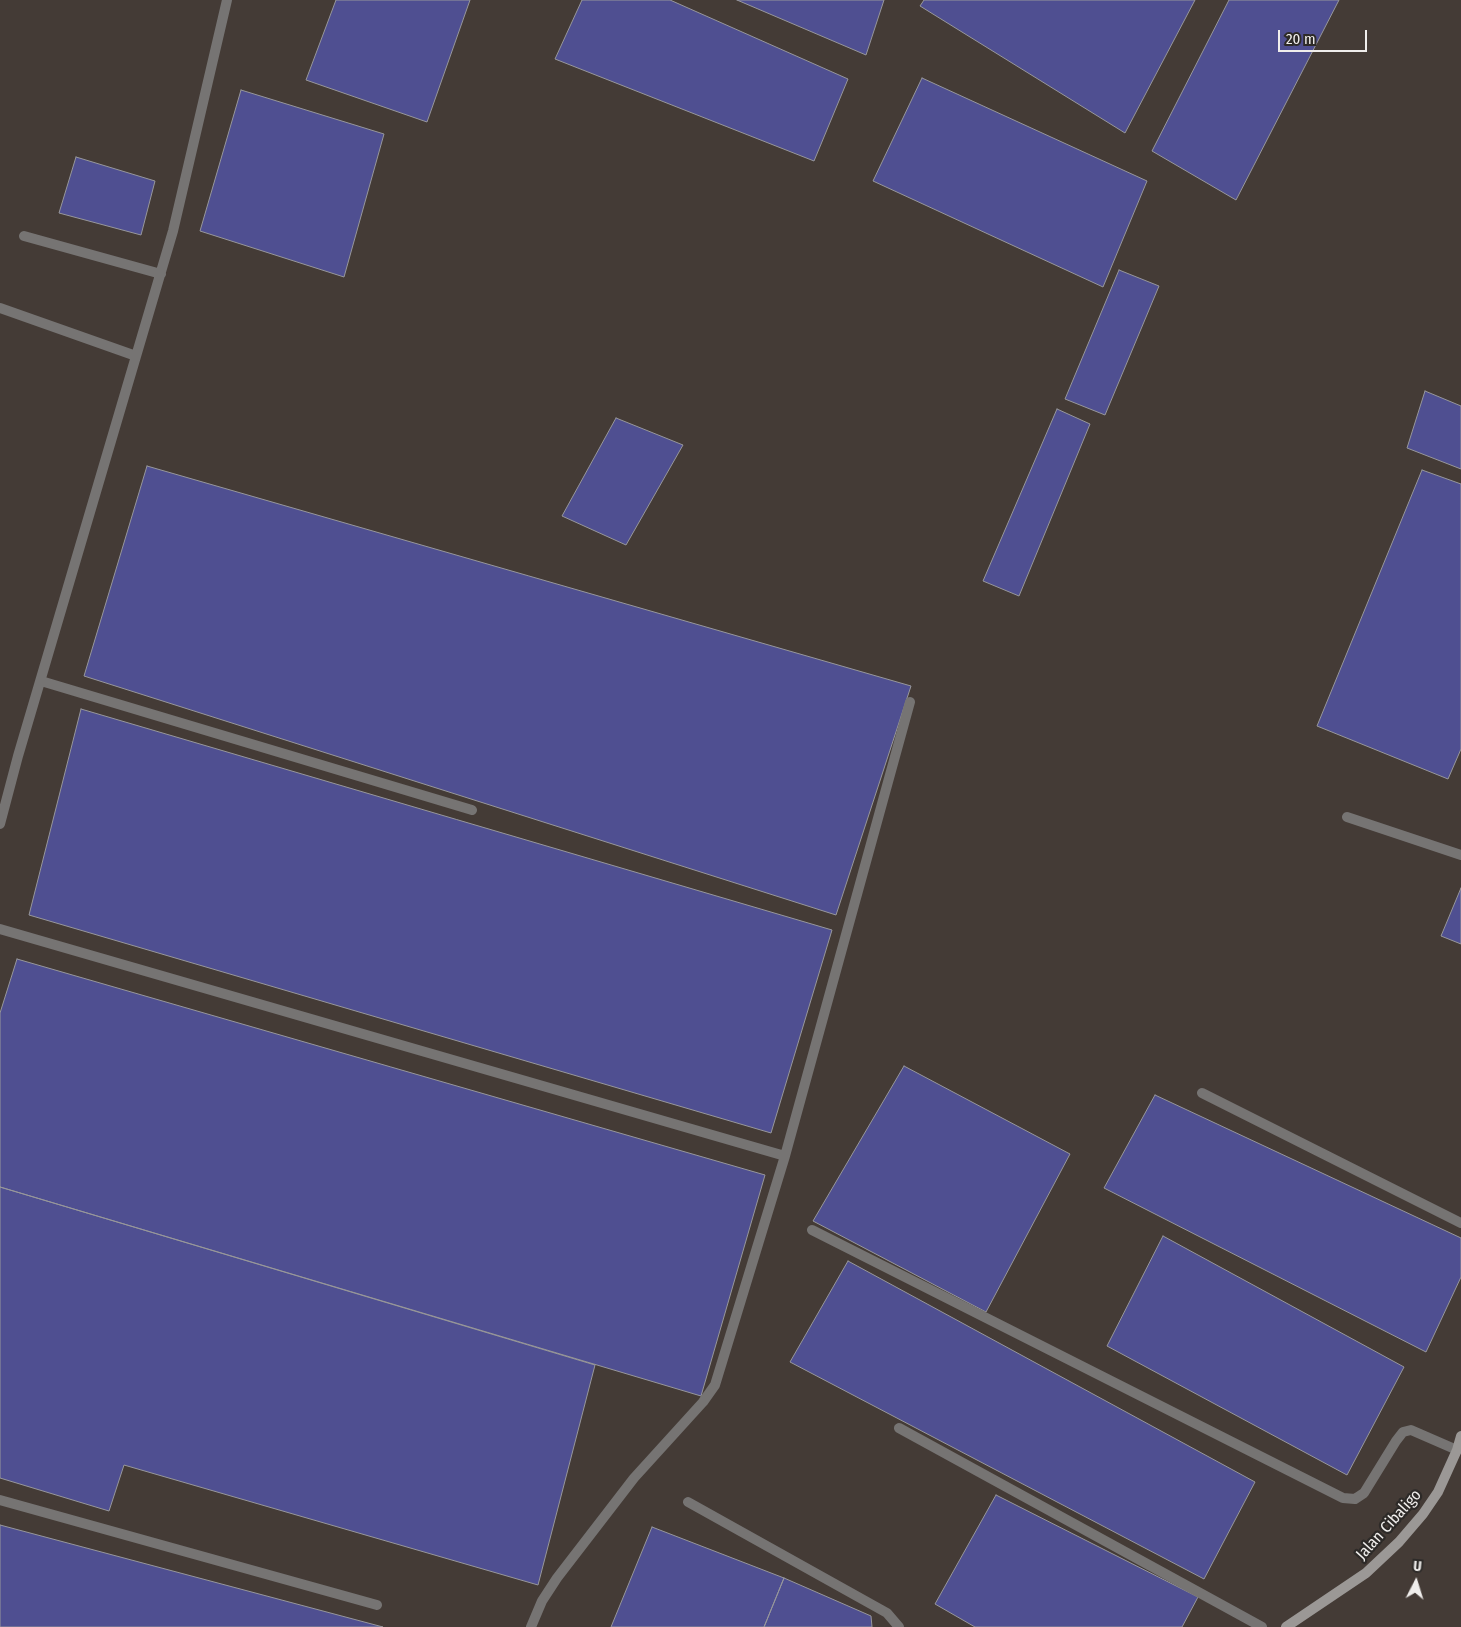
<!DOCTYPE html>
<style>
body{margin:0}
#map{position:relative;width:1461px;height:1627px;overflow:hidden;background:#373432;font-family:"Fira Sans Condensed",sans-serif}
canvas{display:block}
.north{position:absolute;left:1391px;top:1557px;width:50px;height:50px;-webkit-text-stroke:4px #2d2a28;paint-order:stroke;rotate:5deg;font-size:14px;font-weight:700;line-height:20px;text-align:center;color:#f0eeec}
.north::after{content:'';display:block;margin:auto;width:18px;height:22px;background:#f0eeec;clip-path:polygon(50% 0,100% 100%,50% 72%,0 100%)}
.scale{position:absolute;left:1278px;top:30px;width:89px;height:22px;box-sizing:border-box;border:2px solid #f0eeec;border-top:0;padding-left:6px;font-size:15px;line-height:18px;white-space:nowrap;color:#f0eeec;-webkit-text-stroke:4px #2d2a28;paint-order:stroke}
</style>
<div id="map">
<canvas width="1461" height="1627"></canvas>
<div class="north">U</div>
<div class="scale">20 m</div>
</div>
<script>
const context = document.querySelector('canvas').getContext('2d');
context.lineJoin = 'round';
function fillPath(path, color) { context.fillStyle = color; context.fill(path, 'evenodd'); }
const toPath = rows => new Path2D(rows.map(r => 'M' + r).join(''));
function stroke(path, color, width, dash) { context.strokeStyle = color; context.lineWidth = width; context.lineCap = dash ? 'butt' : 'round'; context.setLineDash(dash || []); context.stroke(path); }
function write(font, color, halo, rows, align = 'center') {
  context.font = font + ' "Fira Sans Condensed",sans-serif'; context.lineWidth = 4.5; context.setLineDash([]); context.textBaseline = 'middle'; context.strokeStyle = halo; context.fillStyle = color; for (const [text, x, y, turn = 0] of rows) {
    context.save(); context.translate(x, y); context.rotate((+turn || 0) * Math.PI / 180); context.textAlign = isNaN(turn) ? turn : align; if (halo) context.strokeText(text, 0, 0); context.fillText(text, 0, 0); context.restore();
  }
}
fillPath(toPath([
 [0,0,1461,0,1461,1627,0,1627]
]), '#443b36');
const building = toPath([
 [336,0,470,0,427,122,306,80,336,0],
 [582,0,670,0,848,79,814,161,555,59,582,0],
 [737,0,884,0,866,55,737,0],
 [924,0,1195,0,1125,133,920,6,924,0],
 [1229,0,1339,0,1236,200,1152,151,1229,0],
 [922,78,1147,181,1103,287,873,181,922,78],
 [241,90,384,134,344,277,200,231,241,90],
 [76,157,155,181,141,235,59,213,76,157],
 [1119,270,1159,286,1105,415,1065,399,1119,270],
 [1425,391,1461,406,1461,469,1407,448,1425,391],
 [1057,409,1090,424,1019,596,983,581,1057,409],
 [616,418,683,445,626,545,562,516,616,418],
 [147,466,911,686,836,915,84,676,147,466],
 [1422,470,1461,484,1461,749,1448,779,1317,726,1422,470],
 [81,709,832,930,771,1133,29,915,81,709],
 [1461,888,1461,944,1441,936,1461,888],
 [17,959,765,1175,701,1396,0,1187,0,1013,17,959],
 [904,1066,1070,1154,986,1312,813,1221,904,1066],
 [1155,1095,1461,1238,1461,1277,1426,1352,1104,1188,1155,1095],
 [0,1187,595,1365,538,1585,124,1465,109,1511,0,1478,0,1187],
 [1163,1236,1404,1367,1347,1475,1107,1346,1163,1236],
 [848,1261,1255,1482,1204,1579,790,1362,848,1261],
 [996,1495,1198,1597,1182,1627,975,1627,935,1604,996,1495],
 [0,1525,383,1627,0,1627,0,1525],
 [652,1527,784,1578,764,1627,611,1627,652,1527],
 [784,1578,871,1616,872,1627,764,1627,784,1578]
]);
fillPath(building, '#4f4f91');
stroke(building, '#97979b', 1);
stroke(toPath([
 [24,236,161,274],
 [0,308,136,356],
 [41,681,472,810],
 [1347,817,1461,855],
 [0,824,18,756,173,231,227,0],
 [0,929,785,1156],
 [1202,1093,1461,1223],
 [812,1230,1343,1498,1355,1499,1364,1493,1396,1441,1403,1432,1411,1430,1457,1450],
 [899,1428,1262,1627],
 [0,1500,377,1605],
 [688,1502,887,1613,899,1627],
 [531,1627,542,1601,557,1578,634,1478,703,1402,715,1385,785,1156,910,702]
]), '#767473', 10);
stroke(toPath([
 [1286,1627,1366,1573,1399,1542,1423,1514,1438,1492,1457,1450,1461,1436]
]), '#9b9896', 10);
write('16px', '#f0eeec', '#2d2a28', [
 ["Jalan Cibaligo",1389,1525,-48]
]);
</script>
